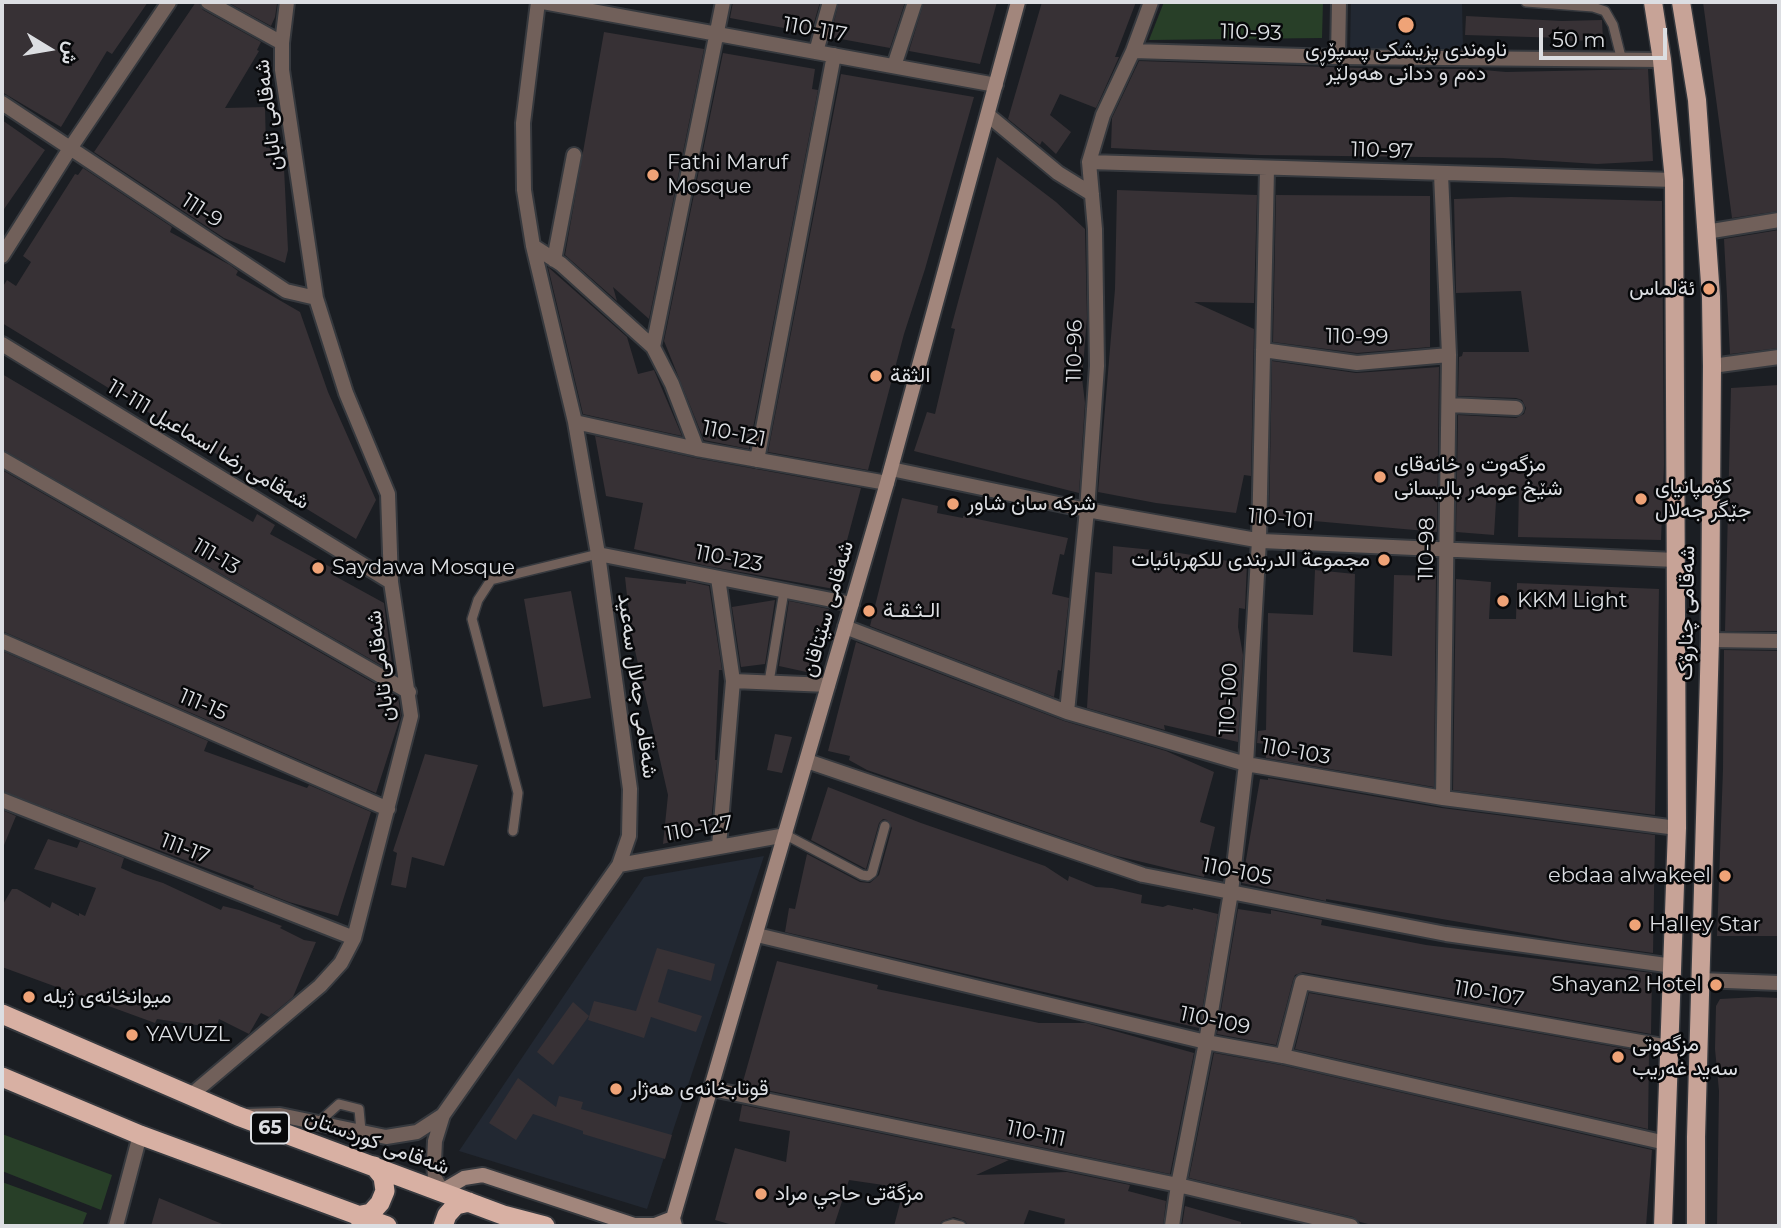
<!DOCTYPE html>
<meta charset="utf-8">
<style>
body{margin:0}
#map{position:relative;width:1781px;height:1228px;overflow:hidden;background:#1b1e23;font-family:Montserrat,Vazirmatn,sans-serif}
canvas{display:block}
.frame{position:absolute;inset:0;border:4px solid #dcdee2;pointer-events:none}
.north{position:absolute;left:14px;top:14px;width:70px;height:70px;-webkit-text-stroke:5px #07080a;paint-order:stroke;rotate:101deg;font-size:19px;font-weight:700;line-height:28px;text-align:center;color:#dcdee2}
.north::after{content:'';display:block;margin:auto;width:24px;height:32px;background:#dcdee2;clip-path:polygon(50% 0,100% 100%,50% 72%,0 100%)}
.scale{position:absolute;left:1539px;top:28px;width:128px;height:32px;box-sizing:border-box;border:4px solid #dcdee2;border-top:0;padding-left:9px;font-size:21px;line-height:24px;white-space:nowrap;color:#dcdee2;-webkit-text-stroke:5px #07080a;paint-order:stroke}
</style>
<div id="map">
<canvas width="1781" height="1228"></canvas>
<div class="frame"></div>
<div class="north">ش</div>
<div class="scale">50 m</div>
</div>
<script>
const context = document.querySelector('canvas').getContext('2d');
context.lineJoin = 'round';
function fillPath(path, color) { context.fillStyle = color; context.fill(path, 'evenodd'); }
const toPath = rows => new Path2D(rows.map(r => 'M' + r).join(''));
function stroke(path, color, width, dash) { context.strokeStyle = color; context.lineWidth = width; context.lineCap = dash ? 'butt' : 'round'; context.setLineDash(dash || []); context.stroke(path); }
function write(font, color, halo, rows, align = 'center') {
  context.font = font + ' Montserrat,Vazirmatn,sans-serif'; context.lineWidth = 5; context.setLineDash([]); context.textBaseline = 'middle'; context.strokeStyle = halo; context.fillStyle = color; for (const [text, x, y, turn = 0] of rows) {
    context.save(); context.translate(x, y); context.rotate((+turn || 0) * Math.PI / 180); context.textAlign = isNaN(turn) ? turn : align; if (halo) context.strokeText(text, 0, 0); context.fillText(text, 0, 0); context.restore();
  }
}
fillPath(toPath([
 [1351,2,1462,2,1463,49,1350,50],
 [764,856,647,1209,459,1151,644,877]
]), '#222832');
fillPath(toPath([
 [1164,2,1323,2,1322,38,1149,40],
 [2,1134,112,1175,101,1210,2,1171],
 [2,1182,87,1213,82,1226,2,1226]
]), '#283f28');
fillPath(toPath([
 [2,2,148,2,112,54,107,51,61,127,2,92],
 [196,2,198,2,203,10,261,42,257,50,259,51,225,108,265,107,266,148,271,148,272,169,284,168,288,250,285,263,224,238,94,152],
 [227,2,274,2,277,4,275,17,271,26],
 [733,2,820,2,811,33,730,18],
 [839,2,905,2,890,48,830,37],
 [924,2,997,2,980,64,909,51],
 [1042,2,1136,2,1115,57,1119,57,1096,108,1060,94,1050,115,1071,132,1056,154,1042,141,1040,145,1008,119],
 [1703,2,1779,2,1779,211,1732,218],
 [1466,16,1562,21,1602,20,1603,40,1563,41,1563,38,1465,35],
 [604,32,704,49,649,319,613,287,617,301,565,255],
 [723,53,815,69,812,89,818,90,749,449,704,440,664,341],
 [1139,61,1392,69,1472,69,1506,72,1648,69,1653,161,1597,164,1503,158,1259,155,1111,148,1112,118],
 [841,74,974,97,925,269,904,334,868,470,768,452],
 [2,120,45,150,2,212],
 [997,157,1056,202,1085,229,1087,318,1082,378,1085,403,1079,493,914,451,927,412,935,414,955,329,951,328],
 [83,168,172,227,170,232,230,265,238,271,236,275,300,312,328,392,376,500,356,539,2,323,2,288,7,280,16,286,31,262,23,256,75,174,78,175],
 [1117,190,1257,195,1254,303,1194,302,1254,329,1251,476,1244,475,1236,513,1156,503,1098,492,1115,289],
 [1276,195,1430,196,1430,347,1357,353,1273,342],
 [1511,197,1662,201,1664,465,1661,540,1518,537,1519,487,1497,486,1494,535,1456,532,1458,415,1516,418,1524,414,1526,408,1522,400,1516,398,1458,396,1459,357,1462,356,1463,352,1529,352,1521,291,1456,293,1454,199],
 [1779,230,1779,348,1730,354,1724,239],
 [548,267,627,337,638,374,654,370,682,436,583,414],
 [1272,361,1356,373,1439,367,1437,532,1269,517],
 [2,374,253,522,257,514,275,525,270,534,336,570,333,575,384,603,393,672,2,449],
 [1779,385,1779,631,1725,631,1731,388],
 [595,436,695,458,861,488,834,589,707,566,634,549,643,503,606,496],
 [2,470,398,697,401,715,376,793,2,631],
 [902,498,938,506,937,513,963,518,963,516,1068,538,1064,555,1060,554,1052,594,1069,598,1061,671,1058,670,1054,697,870,626],
 [1113,546,1173,552,1247,564,1245,609,1239,608,1238,627,1243,655,1238,742,1164,725,1165,730,1087,708,1095,572,1112,574],
 [1315,570,1355,574,1353,652,1392,656,1394,575,1436,576,1434,787,1266,758,1265,744,1257,743,1258,731,1266,730,1268,613,1313,615],
 [625,577,686,584,686,581,709,586,722,670,719,670,715,760,717,760,710,833,692,831,691,836,663,844,668,795,631,633],
 [1456,579,1491,582,1489,619,1516,619,1517,583,1659,589,1655,815,1453,790],
 [571,591,591,698,543,707,524,599],
 [775,600,765,664,741,667,732,607],
 [789,601,829,609,811,673,779,666],
 [856,642,1064,721,1166,751,1214,772,1200,822,1215,827,1204,877,1113,855,867,770,849,760,850,756,828,751],
 [1724,650,1779,651,1779,936,1717,936,1723,769],
 [2,651,208,741,204,751,307,788,309,785,371,812,338,916,289,902,253,888,254,886,2,791],
 [775,734,792,737,782,773,767,770],
 [425,754,478,765,444,866,412,857,406,888,391,885,397,853,393,851],
 [1268,778,1442,808,1655,835,1653,953,1581,943,1326,899,1326,901,1242,883,1260,779,1268,780],
 [828,787,921,823,1045,866,1068,881,1069,876,1096,887,1112,888,1142,895,1141,903,1163,907,1168,905,1193,910,1193,908,1218,914,1199,1028,785,932,789,908,795,909,807,854,860,882,870,883,879,875,892,828,887,820,883,819,879,823,866,869,811,840],
 [2,810,16,816,2,850],
 [48,839,77,848,80,841,124,858,121,868,135,874,163,883,221,910,223,906,239,910,282,926,280,928,304,940,316,942,293,997,269,1017,261,1013,249,1034,219,1019,216,1028,157,1019,155,1023,2,967,2,906,12,889,17,889,50,908,52,902,79,916,79,913,85,916,96,888,34,869],
 [1238,909,1271,914,1271,910,1322,920,1321,925,1426,945,1652,973,1651,1034,1303,972,1295,975,1293,980,1276,1045,1217,1034],
 [657,948,715,964,711,981,668,969,658,1002,702,1016,696,1032,651,1017,644,1038,588,1020,594,1001,636,1011],
 [777,961,878,985,877,989,1039,1023,1086,1023,1194,1053,1170,1174,742,1085],
 [1309,993,1649,1053,1648,1129,1295,1049],
 [1757,997,1779,998,1779,1226,1717,1226,1719,1091,1715,1049,1716,1006,1720,999],
 [573,1002,589,1016,553,1065,537,1052],
 [1214,1053,1281,1065,1652,1150,1646,1226,1376,1226,1360,1222,1353,1217,1189,1178],
 [518,1078,556,1107,559,1096,583,1102,581,1109,672,1135,665,1159,583,1134,583,1131,533,1114,516,1140,489,1123],
 [742,1105,1009,1160,976,1175,1067,1172,1130,1185,1128,1191,1166,1201,1163,1226,1064,1226,1065,1219,1029,1210,1023,1226,968,1226,965,1221,954,1217,942,1221,939,1226,894,1226,904,1188,849,1180,834,1226,736,1226,715,1220,735,1148,786,1162,790,1131,739,1121],
 [159,1198,227,1226,151,1226],
 [1185,1206,1241,1222,1241,1226,1182,1226]
]), '#373135');
const service = toPath([
 [1526,2,1593,7,1605,11,1613,25,1622,61],
 [769,682,784,591],
 [513,831,518,793,472,619,478,600,491,580,598,554],
 [786,835,862,875,868,876,872,873,885,826],
 [319,1122,339,1104,359,1109,361,1131],
 [946,1226,953,1224,961,1226]
]);
const minor = toPath([
 [208,2,282,43],
 [543,2,996,85],
 [1133,51,1338,57,1662,60],
 [816,52,830,2],
 [1338,57,1339,2],
 [894,66,915,2],
 [2,103,286,291,316,298],
 [988,115,1058,173,1092,194],
 [1089,162,1674,180],
 [1441,174,1449,355,1443,798],
 [1706,232,1779,220],
 [533,246,561,264,653,347,672,384,697,449],
 [2,256,69,150,169,2],
 [554,260,574,155],
 [2,344,391,582],
 [653,347,723,2],
 [1263,350,1357,363,1449,355],
 [1712,366,1779,357],
 [1449,405,1516,408],
 [575,422,697,449,887,483],
 [2,459,409,692],
 [757,460,834,55],
 [891,469,1087,510,1262,541,1675,560],
 [598,554,852,604],
 [718,578,733,681,719,846],
 [845,627,1067,712,1246,764,1443,798,1677,828],
 [1710,640,1779,641],
 [2,641,388,809],
 [733,681,828,685],
 [1067,712,1087,510,1097,366,1095,229,1089,162,1103,115,1133,51,1151,2],
 [807,761,1143,875,1446,934,1673,966],
 [2,800,354,938],
 [619,865,786,835],
 [757,935,1206,1042,1283,1056,1666,1143],
 [1700,980,1779,983],
 [1283,1056,1302,982,1669,1047],
 [712,1089,1178,1185,1351,1226],
 [191,1095,320,986,341,963,354,938,411,716,391,582,388,494,346,393,316,298,282,70,282,43,287,2],
 [244,1116,280,1115,386,1137,417,1132,443,1115,619,865,629,836,630,789,598,554,575,422,533,246,524,190,523,123,538,2],
 [442,1191,435,1178,434,1161,435,1141,443,1115],
 [116,1226,140,1135],
 [1172,1226,1178,1185,1206,1042,1231,892,1246,764,1259,540,1267,169]
]);
const secondary = toPath([
 [442,1191,464,1178,483,1175,634,1225,655,1225,673,1218],
 [675,1226,673,1218,887,483,1018,2]
]);
const primary = toPath([
 [1653,2,1662,60,1674,180,1677,828,1663,1226],
 [1681,2,1697,100,1711,297,1712,366,1710,640,1696,1137,1696,1226]
]);
const trunk = toPath([
 [2,1014,238,1116,503,1215,545,1226],
 [2,1077,140,1135,387,1226],
 [357,1216,371,1213,380,1203,385,1191,383,1177,374,1166],
 [443,1226,447,1215,456,1205,469,1202]
]);
stroke(service, '#36393e', 12);
stroke(minor, '#36393e', 18);
stroke(secondary, '#36393e', 18);
stroke(primary, '#36393e', 21);
stroke(trunk, '#36393e', 23);
stroke(service, '#71605a', 9);
stroke(minor, '#71605a', 14);
stroke(secondary, '#a2867c', 14);
stroke(primary, '#c7a397', 18);
stroke(trunk, '#d8b0a3', 19);
for (const [x, y, r, color] of [
 [1406,25,9,"#efa377"],
 [653,175,7,"#efa377"],
 [1709,289,7,"#efa377"],
 [876,376,7,"#efa377"],
 [1380,477,7,"#efa377"],
 [1641,499,7,"#efa377"],
 [953,504,7,"#efa377"],
 [1384,560,7,"#efa377"],
 [318,568,7,"#efa377"],
 [1503,601,7,"#efa377"],
 [869,611,7,"#efa377"],
 [1725,876,7,"#efa377"],
 [1635,925,7,"#efa377"],
 [1716,985,7,"#efa377"],
 [29,997,7,"#efa377"],
 [132,1035,7,"#efa377"],
 [1618,1057,7,"#efa377"],
 [616,1089,7,"#efa377"],
 [761,1194,7,"#efa377"]
]) { const dot = new Path2D(); dot.arc(x, y, r, 0, 2 * Math.PI); context.fillStyle = color; context.fill(dot); stroke(dot, '#07080a', 2.5); }
for (const [x, y, w] of [
 [270,1128,38]
]) { const box = new Path2D(); box.roundRect(x - w / 2, y - 15.5, w, 31, 5); context.fillStyle = '#07080a'; context.fill(box); stroke(box, '#dcdee2', 2); }
write('bold 19px', '#dcdee2', null, [
 ["65",270,1128]
]);
write('21px', '#dcdee2', '#07080a', [
 ["110-117",815,30,10],
 ["110-93",1251,33,2],
 ["شەقامی تابان",269,115,-97],
 ["110-97",1382,151,2],
 ["111-9",202,211,33],
 ["110-99",1357,337,1],
 ["110-96",1075,351,-89],
 ["110-121",734,434,11],
 ["شەقامی رضا اسماعيل 111-11",208,445,31],
 ["110-101",1281,519,5],
 ["110-98",1427,549,-89],
 ["111-13",216,557,30],
 ["110-123",729,559,11],
 ["شەقامی سێتاقان",828,609,-74],
 ["شەقامی چنارۆک",1687,613,-89],
 ["شەقامی تابان",381,666,-97],
 ["شەقامی جەلال سەعید",637,686,82],
 ["110-100",1229,699,-87],
 ["111-15",203,705,23],
 ["110-103",1296,752,10],
 ["110-127",699,829,-10],
 ["111-17",185,849,21],
 ["110-105",1237,872,11],
 ["110-107",1489,994,10],
 ["110-109",1215,1021,12],
 ["110-111",1036,1134,12],
 ["شەقامی کوردستان",377,1143,20]
]);
write('21px', '#dcdee2', '#07080a', [
 ["ناوەندی پزیشکی پسپۆڕی",1406,50,"center"],
 ["دەم و ددانی هەولێر",1406,74,"center"],
 ["Fathi Maruf",667,163],
 ["Mosque",667,187],
 ["ئةلماس",1695,289,"right"],
 ["الثقة",890,376],
 ["مزگەوت و خانەقای",1394,465],
 ["شێخ عومەر بالیسانی",1394,489],
 ["کۆمپانیای",1655,487],
 ["جێگر جەلال",1655,511],
 ["شرکە سان شاور",967,504],
 ["مجموعة الدربندی للكهربائیات",1370,560,"right"],
 ["Saydawa Mosque",332,568],
 ["KKM Light",1517,601],
 ["الـثـقـة",883,611],
 ["ebdaa alwakeel",1711,876,"right"],
 ["Halley Star",1649,925],
 ["Shayan2 Hotel",1702,985,"right"],
 ["میوانخانەی ژیلە",43,997],
 ["YAVUZL",146,1035],
 ["مزگەوتی",1632,1045],
 ["سەید غەریب",1632,1069],
 ["قوتابخانەی هەژار",630,1089],
 ["مزگةتی حاجي مراد",775,1194]
], 'left');
</script>
